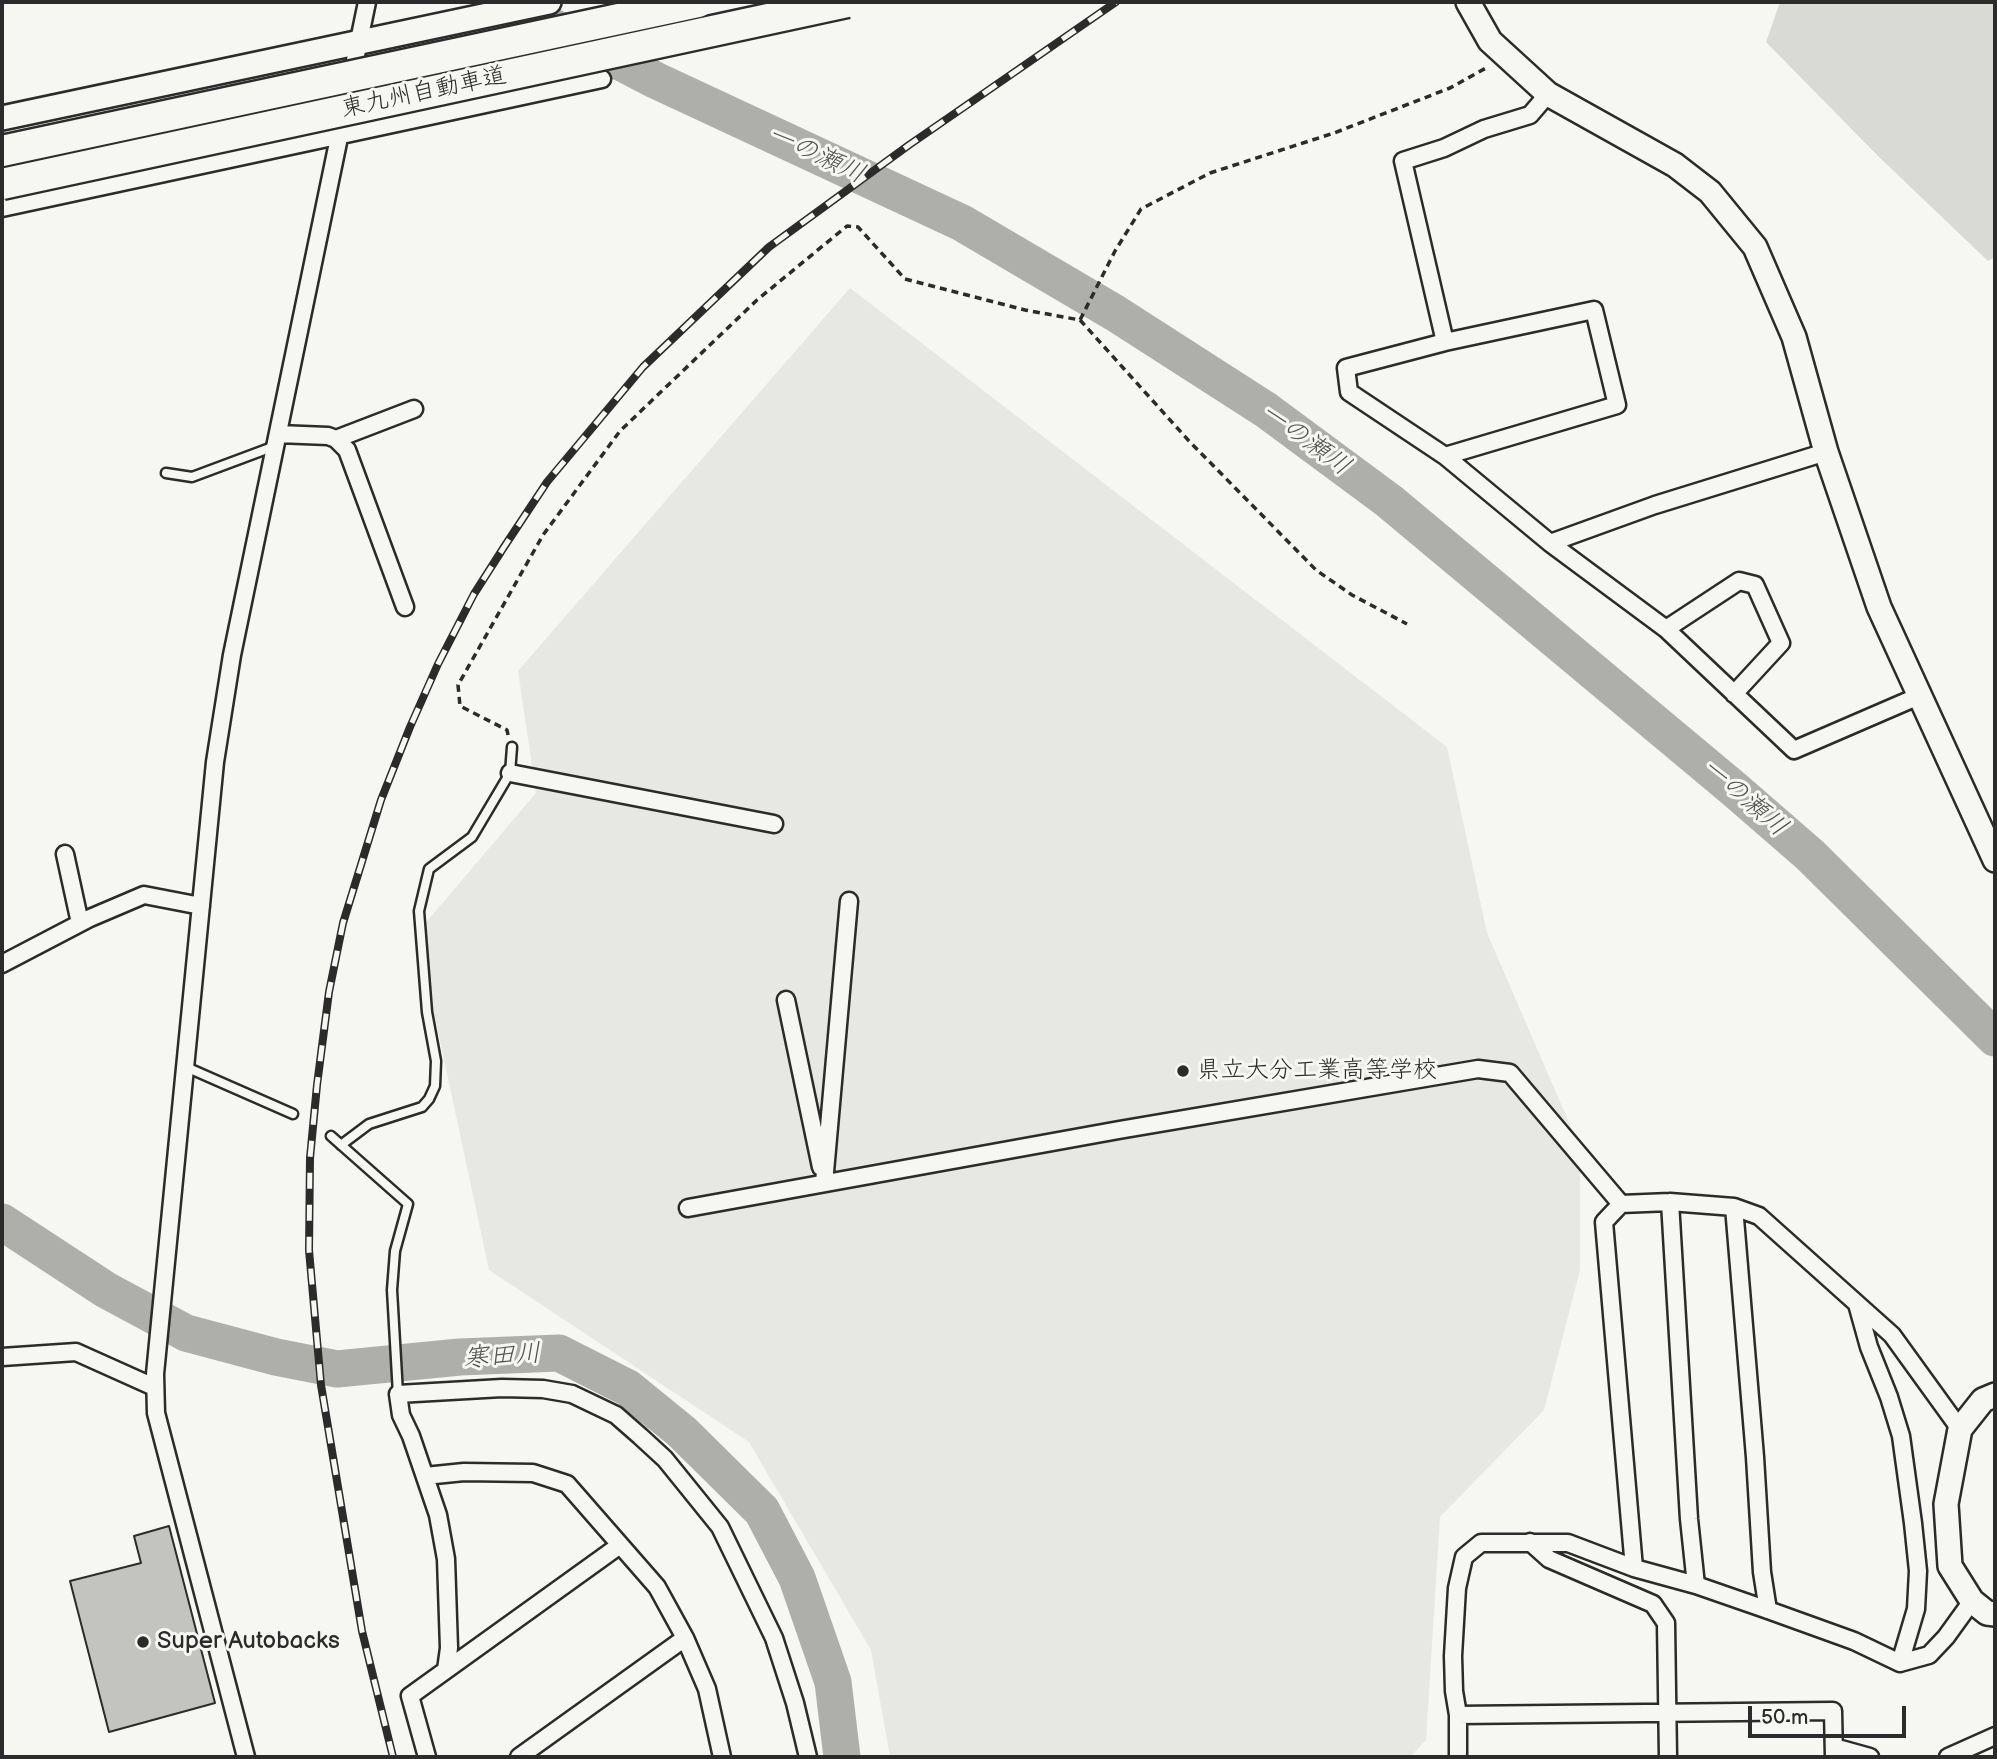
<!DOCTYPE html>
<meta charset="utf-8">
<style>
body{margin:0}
#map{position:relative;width:1997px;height:1759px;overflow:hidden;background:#f6f6f2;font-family:"Balsamiq Sans",sans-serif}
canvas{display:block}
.frame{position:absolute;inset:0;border:4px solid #2b2b2b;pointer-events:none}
.scale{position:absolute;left:1748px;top:1706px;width:158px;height:32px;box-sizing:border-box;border:4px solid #2b2b2b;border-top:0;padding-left:9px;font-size:21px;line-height:24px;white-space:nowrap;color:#2b2b2b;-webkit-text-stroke:5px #f6f6f2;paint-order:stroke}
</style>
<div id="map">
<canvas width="1997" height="1759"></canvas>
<div class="frame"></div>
<div class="scale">50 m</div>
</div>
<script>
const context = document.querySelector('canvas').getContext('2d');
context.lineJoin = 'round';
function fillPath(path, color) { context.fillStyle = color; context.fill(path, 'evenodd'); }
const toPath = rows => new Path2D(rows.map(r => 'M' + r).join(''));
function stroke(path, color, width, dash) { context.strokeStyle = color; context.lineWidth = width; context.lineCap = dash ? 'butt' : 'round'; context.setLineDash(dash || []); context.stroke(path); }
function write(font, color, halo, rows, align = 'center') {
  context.font = font + ' "Balsamiq Sans","Klee One",sans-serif'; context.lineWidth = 6; context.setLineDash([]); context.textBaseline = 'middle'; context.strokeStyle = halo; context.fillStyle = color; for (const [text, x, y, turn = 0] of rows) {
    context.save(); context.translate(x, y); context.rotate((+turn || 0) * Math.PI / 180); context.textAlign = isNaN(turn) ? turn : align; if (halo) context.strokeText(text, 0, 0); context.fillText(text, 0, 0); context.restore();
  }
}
fillPath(toPath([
 [850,288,1447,747,1487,933,1580,1148,1580,1270,1544,1410,1440,1517,1426,1740,1410,1757,890,1757,871,1650,749,1442,489,1270,417,933,536,793,518,671]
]), '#e7e7e3');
fillPath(toPath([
 [1780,2,1995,2,1995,257,1988,261,1879,157,1766,42]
]), '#d9d9d5');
stroke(toPath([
 [505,2,655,80,962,223,1115,313,1266,410,1389,501,1734,789,1810,855,1995,1038],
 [2,1222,106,1290,186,1333,276,1357,337,1369,460,1357,559,1353,628,1388,682,1432,762,1511,797,1578,833,1682,842,1757]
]), '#aeaeab', 37);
const building = toPath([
 [169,1526,215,1703,109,1732,70,1581,141,1563,134,1536,169,1526]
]);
fillPath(building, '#c3c3c0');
stroke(building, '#2b2b2b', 2);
const lane = toPath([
 [166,473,192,477,275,446],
 [186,1067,293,1114],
 [331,1136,408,1204,395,1251,392,1290,398,1394],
 [341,1145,369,1124,422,1107,429,1099,435,1086,436,1061,427,1012,419,911,429,869,472,837,510,773,512,747]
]);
const street = toPath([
 [2,208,602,79],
 [1445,342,1403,161,1444,148,1484,129,1530,115,1548,94],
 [278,434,328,436,336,439,347,450,405,607],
 [336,439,414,409],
 [1445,456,1617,405,1594,310,1445,342,1346,368,1349,392,1445,456,1550,543,1666,629,1794,750,1919,696],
 [1550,543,1655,505,1826,452],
 [1666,629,1739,581,1755,585,1781,643,1734,694],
 [510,773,774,824],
 [65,854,80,923],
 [2,964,90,918,144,895,201,906],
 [786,1000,821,1167],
 [824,1183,849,901],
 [1670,1202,1689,1519,1696,1585],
 [1734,1207,1755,1457,1762,1572,1768,1610],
 [688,1208,1119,1130,1478,1069,1510,1073,1621,1204],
 [1857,1304,1869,1347,1889,1397,1901,1436,1913,1523,1918,1571,1916,1609,1900,1663],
 [2,1357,76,1352,154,1387],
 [425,1476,464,1472,533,1473,567,1484,657,1587,685,1638,707,1689,722,1757],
 [1530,1542,1549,1559,1653,1604,1666,1623,1668,1757],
 [1634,1568,1604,1222,1621,1204,1670,1202,1734,1207,1759,1216,1892,1335,1960,1429],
 [446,1670,449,1648,446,1559,438,1515,411,1436,401,1415,398,1394,502,1388,543,1389,572,1394,616,1415,640,1436,665,1459,720,1527,774,1638,795,1703,808,1757],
 [1458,1715,1833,1711,1834,1757],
 [1834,1747,1870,1757],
 [246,1757,156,1413,155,1374,215,762,232,655,367,2],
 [427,1757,410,1696,620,1545],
 [519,1757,685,1638],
 [1458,1757,1458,1715,1454,1691,1453,1656,1457,1588,1464,1557,1481,1543,1568,1543,1634,1568,1696,1585,1768,1610,1854,1641,1900,1663,1929,1655,1946,1637,1972,1601],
 [1948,1757,1995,1736]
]);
const secondary = toPath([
 [1468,2,1490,41,1548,94,1675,165,1710,192,1755,247,1794,337,1826,452,1879,607,1995,860],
 [2,118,549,2],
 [1995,1395,1983,1400,1960,1429,1946,1504,1950,1566,1972,1601,1987,1613,1995,1614]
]);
stroke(lane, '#2b2b2b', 13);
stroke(street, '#2b2b2b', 21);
stroke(secondary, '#2b2b2b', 28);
stroke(toPath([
 [1080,320,1189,441,1316,570,1352,595,1407,624],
 [508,735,507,730,460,706,458,685,543,535,620,431,757,300,847,226,858,227,905,279,1025,310,1080,320,1115,251,1141,209,1210,173,1334,133,1450,88,1486,68]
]), '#2b2b2b', 3.5, [7, 5]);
stroke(lane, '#f6f6f2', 8);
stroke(street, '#f6f6f2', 16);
stroke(secondary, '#f6f6f2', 23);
const rail = toPath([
 [393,1757,362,1631,321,1385,309,1250,310,1158,317,1085,329,992,343,923,381,800,410,727,438,664,474,594,504,547,547,482,643,367,769,247,909,145,1116,2]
]);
stroke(rail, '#2b2b2b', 8);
stroke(rail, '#f6f6f2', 5, [16]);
const highwayBridge = toPath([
 [2,151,698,2],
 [2,184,847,2]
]);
stroke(highwayBridge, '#2b2b2b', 35, []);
stroke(highwayBridge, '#f6f6f2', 30);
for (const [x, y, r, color] of [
 [1183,1071,7,"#2b2b2b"],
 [143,1642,7,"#2b2b2b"]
]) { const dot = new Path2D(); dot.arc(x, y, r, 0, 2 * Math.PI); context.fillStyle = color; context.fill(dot); stroke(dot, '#f6f6f2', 2.5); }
write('24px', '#2b2b2b', '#f6f6f2', [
 ["東九州自動車道",424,93,-12]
]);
write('24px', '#2b2b2b', '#f6f6f2', [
 ["県立大分工業高等学校",1197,1071],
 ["Super Autobacks",157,1642]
], 'left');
write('italic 26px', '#525251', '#f6f6f2', [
 ["一の瀬川",816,155,25],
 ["一の瀬川",1305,440,36],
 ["一の瀬川",1744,798,41],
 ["寒田川",502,1357,-4]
]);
</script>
